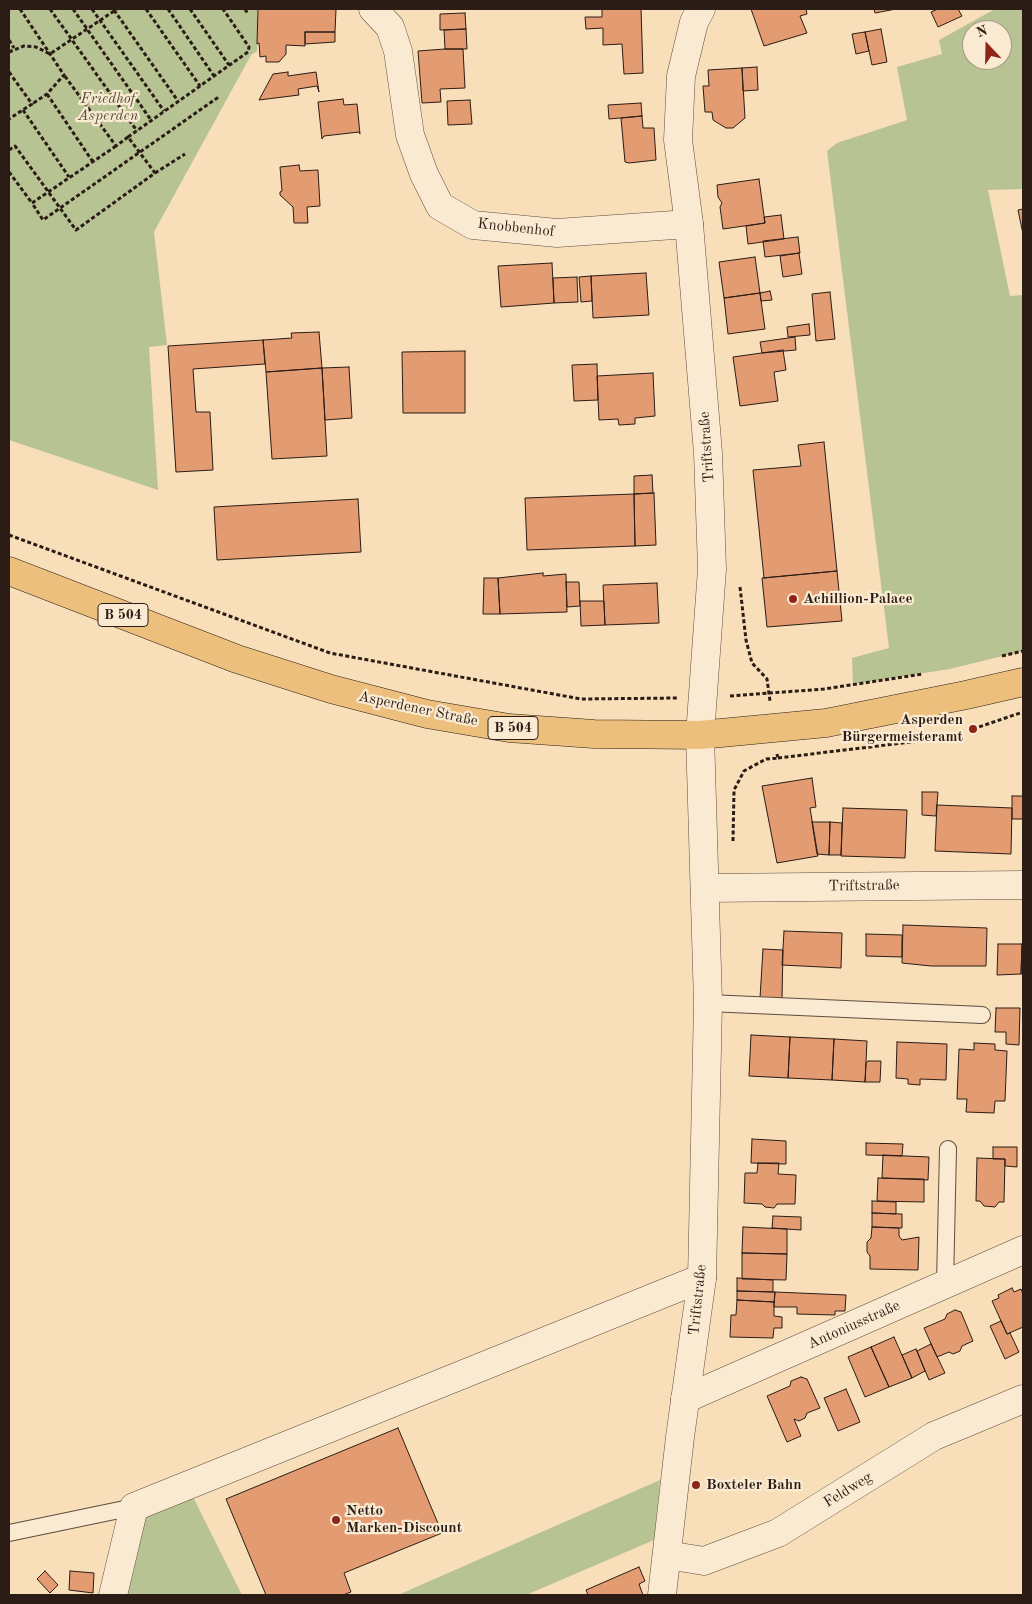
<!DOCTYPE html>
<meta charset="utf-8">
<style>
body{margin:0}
#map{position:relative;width:1032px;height:1604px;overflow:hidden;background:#f8dfb9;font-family:"Old Standard TT",serif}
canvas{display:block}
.frame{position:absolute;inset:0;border:10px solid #2b1c15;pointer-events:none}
.north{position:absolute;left:962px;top:20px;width:50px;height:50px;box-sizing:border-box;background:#faead2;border:1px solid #a79886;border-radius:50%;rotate:339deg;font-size:14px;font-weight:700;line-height:20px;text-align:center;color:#2b1c15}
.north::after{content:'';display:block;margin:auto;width:18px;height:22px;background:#8f2418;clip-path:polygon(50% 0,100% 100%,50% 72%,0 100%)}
</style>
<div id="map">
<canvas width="1032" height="1604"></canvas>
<div class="frame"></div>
<div class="north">N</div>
</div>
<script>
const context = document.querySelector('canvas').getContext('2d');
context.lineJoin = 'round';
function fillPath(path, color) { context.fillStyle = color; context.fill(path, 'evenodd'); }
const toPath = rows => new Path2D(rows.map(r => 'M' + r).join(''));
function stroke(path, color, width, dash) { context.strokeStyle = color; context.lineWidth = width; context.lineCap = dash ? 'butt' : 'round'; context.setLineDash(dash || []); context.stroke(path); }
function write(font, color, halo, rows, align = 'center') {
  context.font = font + ' "Old Standard TT",serif'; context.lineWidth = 4.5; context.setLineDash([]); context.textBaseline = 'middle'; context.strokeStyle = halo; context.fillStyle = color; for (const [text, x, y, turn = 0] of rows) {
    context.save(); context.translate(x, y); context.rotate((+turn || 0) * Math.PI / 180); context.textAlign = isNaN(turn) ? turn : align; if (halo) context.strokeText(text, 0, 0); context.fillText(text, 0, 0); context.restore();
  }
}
fillPath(toPath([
 [9,9,257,9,257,51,251,55,154,232,167,345,149,347,158,490,9,440],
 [995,9,1023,9,1023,189,988,190,1010,296,1022,295,1023,302,1023,651,950,669,853,684,852,658,889,648,827,151,837,143,907,120,897,67,942,54,939,40],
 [972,30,1002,30,1002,60,972,60],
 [660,1480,654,1540,526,1595,398,1595],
 [187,1485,242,1595,125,1595,134,1507]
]), '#b8c393');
const building = toPath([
 [258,9,336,9,335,32,305,32,305,46,286,45,286,54,279,62,266,62,266,56,260,57,259,43,257,44,258,9],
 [602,9,641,9,643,73,624,74,622,44,603,45,603,28,586,29,585,17,602,17,602,9],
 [751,9,806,9,807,14,800,16,807,33,764,46,751,9],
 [874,9,896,9,875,13,874,9],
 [938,9,958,9,962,16,938,27,931,12,938,9],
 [465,13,466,29,440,30,440,14,465,13],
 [466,29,467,49,445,49,444,30,466,29],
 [881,29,887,62,872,65,865,32,881,29],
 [305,32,335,32,335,42,305,44,305,32],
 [865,32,869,51,856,54,852,34,865,32],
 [445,49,463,49,465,88,440,89,441,102,422,103,418,51,445,49],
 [757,67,758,90,743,91,742,68,757,67],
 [742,68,745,118,733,128,726,128,713,120,712,112,705,112,703,86,709,86,708,70,742,68],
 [288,72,288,76,316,72,319,92,317,86,298,89,299,95,259,100,273,74,288,72],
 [343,99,344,105,357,104,360,134,359,132,324,136,322,139,318,102,343,99],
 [470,100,472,124,448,125,447,101,470,100],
 [641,103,642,116,609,119,608,105,641,103],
 [642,116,643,128,654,128,656,160,629,163,625,162,621,118,642,116],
 [299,165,300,171,318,170,320,206,307,207,308,223,294,223,293,207,280,195,280,192,282,191,280,167,299,165],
 [759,179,765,223,723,229,720,207,722,203,718,197,717,185,759,179],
 [1023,209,1023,234,1018,210,1023,209],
 [781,215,784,239,748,244,746,226,765,223,764,217,781,215],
 [798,237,800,253,765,257,763,241,798,237],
 [799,253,802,274,783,277,780,256,799,253],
 [755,257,760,293,724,298,719,262,755,257],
 [552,263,554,303,501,307,498,266,552,263],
 [646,273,649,315,593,318,591,276,646,273],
 [591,276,592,301,581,302,579,277,591,276],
 [577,277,578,302,554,303,553,278,577,277],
 [770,291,772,300,761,301,760,293,770,291],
 [830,292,835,339,816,341,812,294,830,292],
 [760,293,765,329,728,334,724,298,760,293],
 [809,324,810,335,788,337,787,327,809,324],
 [319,332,322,368,266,372,263,340,292,338,291,333,319,332],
 [795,337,796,350,762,353,760,342,795,337],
 [263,340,265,364,193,369,196,412,210,412,213,470,176,472,168,346,263,340],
 [783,350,786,370,774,372,778,401,740,406,733,357,783,350],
 [465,351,465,413,403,413,402,352,465,351],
 [597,364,598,400,574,401,572,365,597,364],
 [349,367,352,418,325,420,322,368,349,367],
 [322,368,327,456,272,459,266,372,322,368],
 [653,373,655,416,635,418,635,424,619,425,618,419,599,420,597,376,653,373],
 [824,442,837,571,764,578,753,470,801,466,798,445,824,442],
 [652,475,653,493,634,494,634,476,652,475],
 [654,493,656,545,635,546,634,494,654,493],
 [634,494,635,546,527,550,525,498,634,494],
 [358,499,361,552,217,560,214,507,358,499],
 [837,571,842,621,767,627,762,578,837,571],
 [543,573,543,576,566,574,567,612,500,614,498,578,543,573],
 [484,578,498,578,500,614,483,614,484,578],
 [566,582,579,582,580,606,567,607,566,582],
 [657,583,659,623,605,625,603,585,657,583],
 [580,601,604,601,605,625,581,626,580,601],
 [812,778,816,807,810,808,818,856,777,863,762,786,812,778],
 [922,792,938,792,936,816,922,815,922,792],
 [1012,796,1023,796,1023,819,1012,819,1012,796],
 [937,805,1012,808,1011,854,935,851,937,805],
 [843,808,907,810,905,858,841,856,843,808],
 [812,822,830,822,829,855,817,854,812,822],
 [830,822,842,823,841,855,829,855,830,822],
 [903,925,987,928,986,966,931,966,902,963,903,925],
 [784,931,842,933,841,968,782,965,784,931],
 [866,934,902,935,902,957,866,956,866,934],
 [998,944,1022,944,1021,974,997,975,998,944],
 [1022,944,1023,944,1023,974,1021,974,1022,944],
 [763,949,783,950,782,999,760,998,763,949],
 [996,1008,1020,1008,1019,1045,1006,1044,1006,1032,995,1032,996,1008],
 [751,1035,790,1037,788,1078,749,1076,751,1035],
 [790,1037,834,1039,832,1080,788,1078,790,1037],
 [834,1039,867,1041,865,1082,832,1080,834,1039],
 [897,1042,947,1044,946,1080,920,1079,920,1085,908,1084,908,1079,896,1078,897,1042],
 [974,1043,995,1044,995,1050,1007,1051,1005,1101,995,1101,994,1113,966,1112,967,1099,957,1099,959,1049,974,1050,974,1043],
 [868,1061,881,1061,880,1082,865,1082,866,1063,868,1061],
 [752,1139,786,1141,786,1164,751,1163,752,1139],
 [866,1143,903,1144,902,1156,866,1155,866,1143],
 [993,1147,1017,1147,1017,1167,1005,1166,1005,1159,993,1159,993,1147],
 [883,1155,929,1157,928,1180,882,1178,883,1155],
 [977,1158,1005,1159,1004,1202,999,1202,995,1207,984,1206,980,1201,976,1201,977,1158],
 [758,1163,779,1163,778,1174,796,1175,795,1204,777,1204,774,1208,765,1207,762,1204,744,1203,745,1173,757,1173,758,1163],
 [878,1178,924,1179,924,1202,877,1201,878,1178],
 [872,1201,896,1202,896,1214,872,1213,872,1201],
 [872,1213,902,1214,902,1228,872,1227,872,1213],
 [773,1216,801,1217,801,1230,772,1228,773,1216],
 [743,1227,787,1229,787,1254,742,1253,743,1227],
 [872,1227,899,1228,899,1236,902,1240,919,1237,918,1270,870,1269,870,1256,867,1252,867,1242,871,1238,872,1227],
 [742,1253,787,1254,786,1280,742,1279,742,1253],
 [737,1278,773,1280,773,1292,737,1291,737,1278],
 [1012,1288,1014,1292,1021,1289,1023,1294,1023,1327,1007,1334,992,1301,999,1298,998,1295,1012,1288],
 [737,1291,775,1292,774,1302,737,1300,737,1291],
 [775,1292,846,1295,845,1311,835,1311,835,1315,797,1314,797,1307,774,1307,775,1292],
 [737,1300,774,1302,774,1316,782,1317,782,1328,774,1328,773,1338,730,1337,731,1315,736,1315,737,1300],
 [955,1310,961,1312,973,1341,962,1346,960,1351,953,1354,949,1352,937,1357,924,1328,945,1319,947,1314,955,1310],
 [1001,1321,1007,1334,1010,1333,1019,1352,1005,1359,990,1326,1001,1321],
 [894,1337,912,1378,889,1387,871,1347,894,1337],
 [931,1344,945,1373,929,1380,917,1351,931,1344],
 [871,1347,889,1387,865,1397,848,1357,871,1347],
 [916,1349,925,1371,912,1378,902,1355,916,1349],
 [801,1377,807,1379,820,1408,807,1413,805,1418,799,1421,794,1419,801,1436,787,1442,767,1396,790,1386,791,1381,801,1377],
 [846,1389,860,1422,838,1431,824,1398,846,1389],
 [398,1428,442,1533,344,1573,351,1592,343,1595,266,1595,226,1499,398,1428],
 [639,1567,645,1581,639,1584,643,1595,588,1595,586,1590,639,1567],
 [45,1571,58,1585,50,1593,37,1579,45,1571],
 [70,1571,94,1573,93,1593,69,1590,70,1571]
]);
fillPath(building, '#e39b72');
stroke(building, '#2b1c15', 1);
const service = toPath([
 [708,1003,982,1015],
 [945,1284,948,1149],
 [9,1533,134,1507]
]);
const minor = toPath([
 [373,9,390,27,398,51,410,135,424,174,440,206,473,225,557,233,689,224],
 [705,888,1023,885],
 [685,1399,1023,1250],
 [667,1555,704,1561,778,1533,934,1436,1023,1399],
 [113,1595,134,1507,702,1278]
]);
const tertiary = toPath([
 [662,1595,680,1437,702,1278,708,1003,700,735,712,569,708,453,689,224,678,140,681,76,694,22,701,9]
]);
const primary = toPath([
 [9,571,237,659,331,689,427,714,509,728,594,734,700,735,826,723,966,695,1023,682]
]);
stroke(service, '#5e4d3e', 18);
stroke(minor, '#5e4d3e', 29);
stroke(tertiary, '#5e4d3e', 29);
stroke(primary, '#2b1c15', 29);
stroke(toPath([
 [20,9,64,75,47,94,32,104],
 [50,9,137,131],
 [73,9,151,120],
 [92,9,164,111],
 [146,9,200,86],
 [168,9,214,76],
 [190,9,229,65],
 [245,9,248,14],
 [114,10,178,101],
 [9,40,14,48],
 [9,52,24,46,36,47,50,54,117,9],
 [9,72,32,104,9,119],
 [47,94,93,162],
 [23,110,69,177],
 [128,137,248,52,249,47,223,9],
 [116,146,32,203,43,220,220,96],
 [9,150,15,146,76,230,155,173,128,137,116,146,64,75],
 [9,172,32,203],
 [155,173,185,154],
 [9,535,330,653,581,699,677,698],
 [740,587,746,640,752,663,767,679,770,701],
 [1002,656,1023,651],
 [730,696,824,689,923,674],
 [973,729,1023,712],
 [778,758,928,740],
 [733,841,734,790,744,771,766,759,778,758,777,754]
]), '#2b1c15', 3, [4, 2.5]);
stroke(service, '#faead2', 16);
stroke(minor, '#faead2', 28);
stroke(tertiary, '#faead2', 28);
stroke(primary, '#ecc07c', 28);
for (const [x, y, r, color] of [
 [793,599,5,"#8f2418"],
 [973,729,5,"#8f2418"],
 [696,1485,5,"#8f2418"],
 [336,1520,5,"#8f2418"]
]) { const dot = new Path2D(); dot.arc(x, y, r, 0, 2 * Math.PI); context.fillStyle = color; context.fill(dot); stroke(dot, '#faead2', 2); }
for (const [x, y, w] of [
 [123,615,50],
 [513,728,50]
]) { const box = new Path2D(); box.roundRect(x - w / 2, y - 11.5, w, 23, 4); context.fillStyle = '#faead2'; context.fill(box); stroke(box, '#2b1c15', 1); }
write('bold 14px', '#2b1c15', null, [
 ["B 504",123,615],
 ["B 504",513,728]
]);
write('italic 15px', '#554e3b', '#faead2', [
 ["Friedhof",108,99],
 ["Asperden",108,116]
]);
write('15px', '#2b1c15', '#faead2', [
 ["Knobbenhof",516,228,6],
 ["Triftstraße",707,447,-94],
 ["Asperdener Straße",418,709,12],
 ["Triftstraße",864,886,-1],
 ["Triftstraße",698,1300,-84],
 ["Antoniusstraße",854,1325,-24],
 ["Feldweg",848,1490,-32]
]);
write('bold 15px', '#2b1c15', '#faead2', [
 ["Achillion-Palace",803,599],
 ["Asperden",963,720,"right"],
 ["Bürgermeisteramt",963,737,"right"],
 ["Boxteler Bahn",706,1485],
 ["Netto",346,1511],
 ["Marken-Discount",346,1528]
], 'left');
</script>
